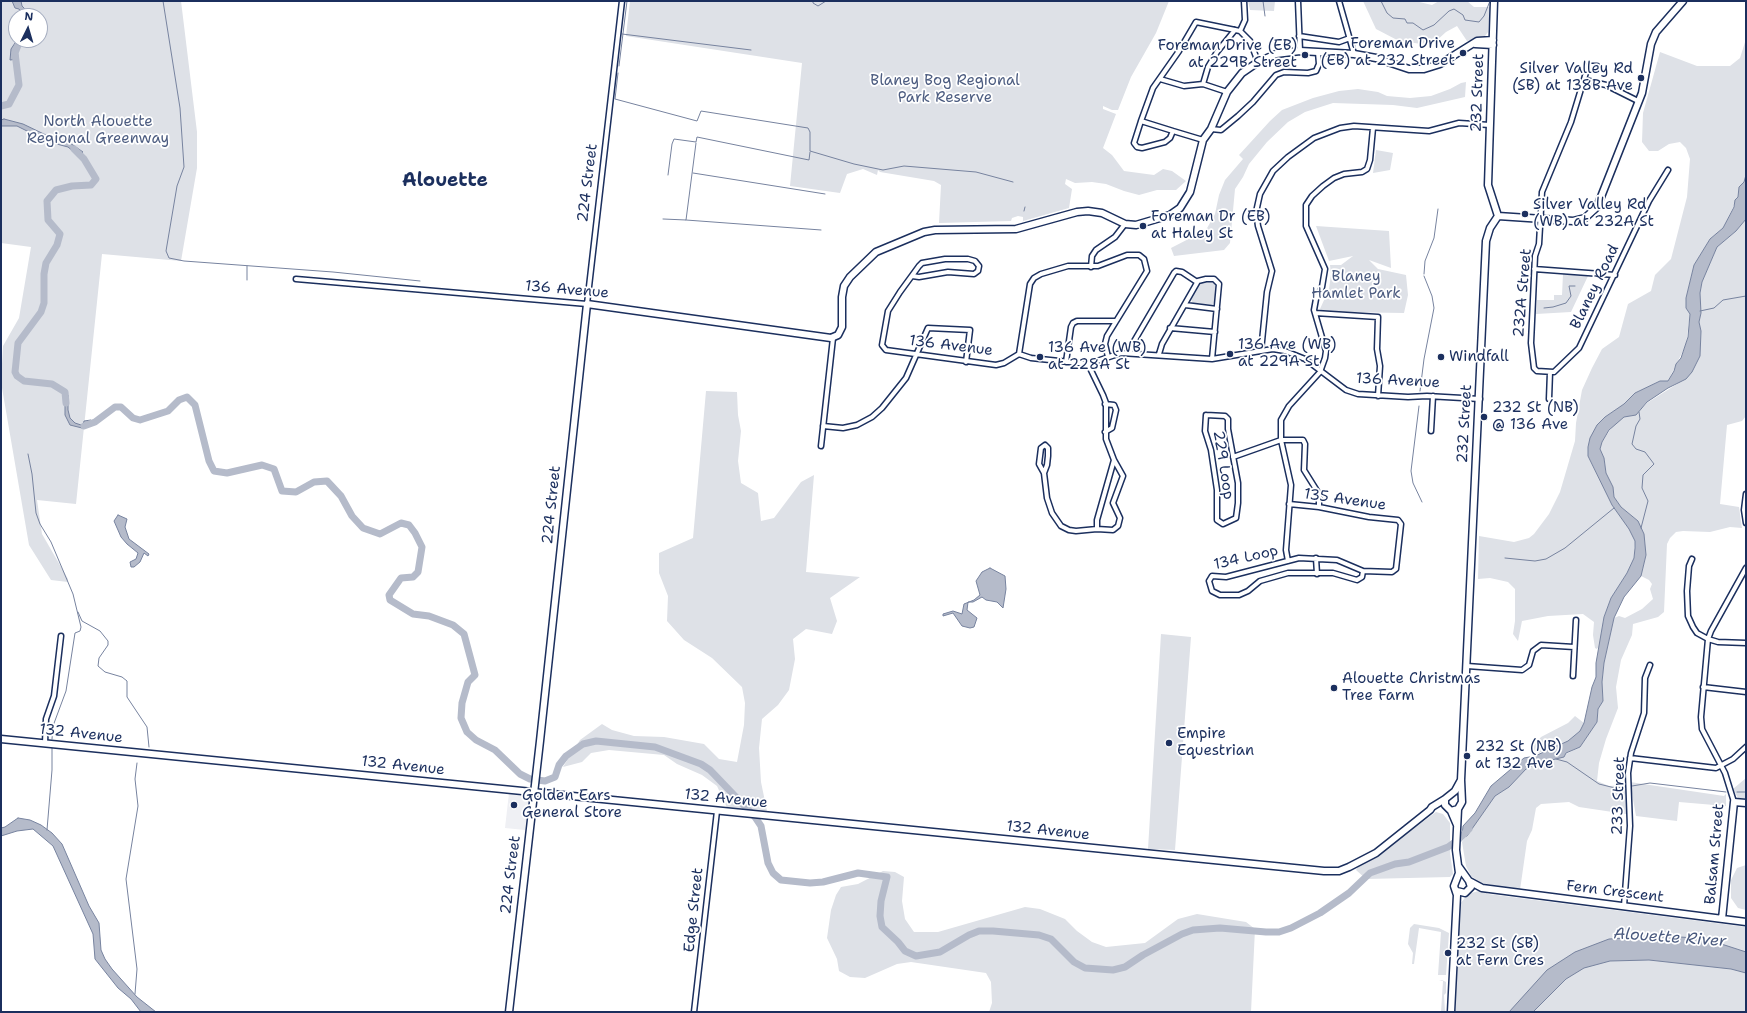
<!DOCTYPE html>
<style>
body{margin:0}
#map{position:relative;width:1747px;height:1013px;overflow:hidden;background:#fff;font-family:"Shantell Sans",sans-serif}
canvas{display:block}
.frame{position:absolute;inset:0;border:2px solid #1b2f5e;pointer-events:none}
.north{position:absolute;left:8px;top:8px;width:40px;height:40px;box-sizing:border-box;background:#fff;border:1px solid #a4acbf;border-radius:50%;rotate:5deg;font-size:11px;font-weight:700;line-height:16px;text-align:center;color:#1b2f5e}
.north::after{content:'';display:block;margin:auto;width:14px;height:18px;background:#1b2f5e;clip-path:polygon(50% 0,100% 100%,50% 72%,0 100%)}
</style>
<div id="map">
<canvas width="1747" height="1013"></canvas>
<div class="frame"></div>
<div class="north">N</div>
</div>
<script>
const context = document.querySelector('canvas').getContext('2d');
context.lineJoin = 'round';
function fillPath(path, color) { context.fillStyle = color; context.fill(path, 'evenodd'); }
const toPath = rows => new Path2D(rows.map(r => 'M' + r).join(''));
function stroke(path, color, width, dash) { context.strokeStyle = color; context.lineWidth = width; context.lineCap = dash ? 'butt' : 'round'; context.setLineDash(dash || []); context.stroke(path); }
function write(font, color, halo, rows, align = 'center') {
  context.font = font + ' "Shantell Sans",sans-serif'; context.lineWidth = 3.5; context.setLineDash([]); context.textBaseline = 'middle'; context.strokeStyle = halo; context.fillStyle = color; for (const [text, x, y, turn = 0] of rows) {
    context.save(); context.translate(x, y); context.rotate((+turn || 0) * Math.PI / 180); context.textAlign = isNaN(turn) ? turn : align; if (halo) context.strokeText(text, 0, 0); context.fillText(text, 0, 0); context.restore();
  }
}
fillPath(toPath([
 [509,793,529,796,525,830,505,828]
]), '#eff0f4');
fillPath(toPath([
 [1,1,181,1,197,132,197,168,181,261,102,254,76,504,37,500,42,534,68,579,68,582,51,580,29,545,1,382,3,346,19,318,31,247,1,243],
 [16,16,40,16,40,40,16,40],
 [630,1,1169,1,1156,33,1131,77,1118,110,1112,110,1103,106,1103,109,1116,114,1103,148,1112,155,1124,171,1154,175,1163,169,1172,171,1186,181,1176,190,1157,190,1139,195,1124,191,1106,184,1092,182,1075,183,1066,179,1065,184,1072,189,1069,208,1023,221,1023,217,1018,216,1012,218,1011,221,939,223,941,185,934,181,880,172,878,170,877,175,863,169,847,174,840,193,790,186,802,63,626,36],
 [1248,1,1275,1,1274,11,1250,10],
 [1363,1,1415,1,1432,5,1439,1,1467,1,1474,7,1490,7,1488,32,1485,36,1467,41,1457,26,1446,32,1435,42,1422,44,1399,41,1376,29],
 [1746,39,1746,175,1744,182,1739,187,1738,197,1723,228,1710,239,1694,265,1686,298,1686,308,1690,313,1686,345,1668,381,1660,381,1635,393,1624,404,1605,417,1597,425,1588,447,1588,456,1612,505,1629,529,1635,541,1634,558,1627,573,1611,598,1604,617,1600,645,1597,649,1595,648,1593,635,1594,622,1583,614,1548,616,1522,621,1518,641,1513,634,1515,621,1515,589,1508,582,1490,578,1478,579,1479,536,1514,542,1529,538,1534,534,1549,514,1560,492,1575,441,1576,423,1582,390,1592,368,1602,349,1619,337,1628,304,1651,291,1655,275,1671,259,1687,197,1690,159,1686,148,1680,142,1669,144,1658,151,1649,151,1642,142,1643,113,1660,52,1697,66,1730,66,1740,58],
 [1466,82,1465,97,1417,108,1393,105,1333,103,1305,112,1288,122,1267,142,1249,164,1243,177,1235,189,1230,243,1224,250,1174,256,1171,248,1206,230,1215,214,1219,195,1225,180,1243,159,1239,155,1270,121,1282,110,1313,98,1339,91,1358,89,1378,92,1387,96,1410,98,1431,96,1450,89,1461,83],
 [1376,150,1393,153,1390,170,1373,173],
 [1746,219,1746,416,1742,421,1727,425,1720,504,1739,507,1742,528,1730,527,1710,532,1683,531,1676,532,1670,538,1667,544,1664,612,1658,617,1633,624,1632,635,1621,660,1616,687,1618,708,1606,739,1599,763,1597,781,1609,786,1624,785,1628,801,1626,814,1579,807,1569,802,1541,804,1536,808,1532,830,1527,841,1520,890,1482,883,1471,876,1466,866,1462,842,1495,796,1509,787,1526,769,1535,764,1564,757,1566,754,1580,747,1597,722,1598,709,1603,701,1602,682,1604,663,1614,618,1619,616,1625,618,1642,609,1653,599,1650,589,1652,584,1649,580,1641,576,1646,555,1638,521,1621,507,1614,497,1613,487,1606,473,1604,458,1600,449,1602,442,1614,424,1624,417,1636,415,1647,403,1677,384,1696,364,1700,356,1701,331,1699,322,1701,313,1700,293,1702,282,1717,247,1736,231],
 [1316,226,1389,231,1391,268,1369,260,1378,269,1406,275,1408,295,1404,313,1336,312,1324,314,1320,309,1329,289,1331,274,1330,265,1341,265,1353,256,1329,261],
 [1563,274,1588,276,1571,312,1536,314,1537,300,1554,300,1554,295,1562,295],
 [1202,282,1213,282,1217,288,1215,302,1212,305,1193,303,1191,300,1198,284],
 [706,391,737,392,738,415,741,431,738,461,741,483,758,493,761,521,774,518,801,482,814,475,806,572,860,577,830,598,837,621,832,634,806,629,793,639,795,659,789,690,778,705,762,719,759,748,761,782,768,816,729,812,717,786,702,775,677,764,664,755,609,750,591,753,582,762,563,767,580,740,602,724,612,730,634,736,664,737,704,744,719,759,737,762,744,725,745,703,742,687,712,658,684,640,667,621,668,596,659,573,659,553,693,538],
 [1161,634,1191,637,1175,850,1148,849],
 [1575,716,1584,723,1580,731,1568,741,1539,753,1531,749,1541,737,1568,723],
 [1746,778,1746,799,1738,798,1733,789],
 [1630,782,1724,796,1726,794,1726,806,1679,802,1677,821,1636,816],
 [1436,812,1443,814,1450,823,1450,853,1453,874,1450,877,1366,879,1356,870,1358,867,1378,855],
 [1746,865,1746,910,1738,908,1731,898,1731,880,1737,868],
 [883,871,895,872,904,877,902,901,905,919,914,932,938,932,1025,907,1040,909,1065,919,1077,931,1092,942,1106,947,1145,943,1178,919,1197,914,1246,922,1255,929,1251,1012,989,1012,992,1003,991,982,986,973,911,962,897,964,865,978,850,977,839,971,837,959,827,938,831,910,836,895,841,887,858,884],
 [1482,890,1488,894,1746,927,1746,1012,1455,1012,1460,904,1468,894],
 [1414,924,1439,928,1449,933,1446,975,1438,975,1441,932,1419,928,1414,964,1412,964,1413,953,1408,944,1410,928],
 [1439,980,1442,980,1446,982,1446,993,1444,995,1445,1012,1441,1012,1443,981]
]), '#dee1e7');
const water = toPath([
 [12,1,21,1,22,6,29,13,29,16,24,16,19,9,15,8,12,1],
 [17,40,22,40,20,44,17,45,18,59,10,60,11,49,17,40],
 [4,119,23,124,48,136,70,143,83,152,79,156,68,147,49,142,17,126,1,126,1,120,4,119],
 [1746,175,1746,219,1736,231,1717,247,1702,282,1700,293,1701,313,1699,322,1701,331,1700,356,1692,372,1686,379,1668,388,1647,402,1636,415,1624,417,1609,430,1602,442,1600,449,1604,458,1606,473,1613,487,1614,497,1621,507,1638,521,1644,534,1646,555,1641,576,1624,597,1614,618,1604,663,1602,682,1603,701,1598,709,1597,722,1580,747,1566,753,1564,757,1535,764,1526,769,1509,787,1495,796,1467,836,1462,837,1463,826,1475,813,1491,786,1524,758,1535,756,1568,741,1580,731,1584,723,1592,687,1596,677,1596,663,1604,617,1611,598,1627,573,1634,558,1635,548,1635,541,1629,529,1612,505,1588,456,1588,447,1590,438,1597,425,1605,417,1624,404,1635,393,1660,381,1668,381,1674,371,1676,364,1681,358,1688,337,1690,314,1686,308,1686,298,1694,265,1710,239,1723,228,1734,207,1735,200,1738,197,1739,187,1744,182,1746,175],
 [65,394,68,395,68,410,70,418,75,423,81,425,83,425,84,421,91,420,91,426,82,428,70,425,65,415,65,394],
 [118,515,127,519,125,527,129,539,149,554,148,556,144,553,140,562,134,567,131,567,130,562,136,559,138,553,127,544,121,537,114,521,118,515],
 [990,568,1005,576,1006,589,1003,608,997,602,986,600,982,597,973,602,968,602,967,610,977,618,974,627,970,628,962,626,953,613,943,616,943,614,953,611,962,614,964,604,974,600,980,595,976,581,982,572,990,568],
 [18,818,30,820,41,825,52,833,62,844,89,906,99,923,101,950,105,959,112,969,137,997,156,1012,141,1012,131,999,118,988,95,959,93,934,53,846,33,829,17,831,1,836,1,828,5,827,18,818],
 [1668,936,1706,939,1746,952,1746,973,1731,969,1649,960,1610,961,1584,968,1566,979,1533,1012,1509,1012,1547,970,1575,952,1609,939,1668,936]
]);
fillPath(water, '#b5bbca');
stroke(water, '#77839f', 1);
stroke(toPath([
 [163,1,180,108,184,167,177,186,166,251,169,258,184,261,333,272,420,281],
 [813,1,813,3,818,6,826,1],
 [1263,1,1265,16],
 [1381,1,1387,13,1393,18,1405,19,1407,23,1413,23,1423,30,1434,25,1449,11,1454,9,1463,15,1465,20,1479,22,1484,16,1490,1],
 [622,34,751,50],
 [619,66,627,1],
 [618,73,615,99,697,121,701,111,808,128,810,132,810,151,854,164,883,170,904,166,976,172,1013,182],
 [693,173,825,194],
 [668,175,672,144,674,139,696,142,697,137,809,160,810,152],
 [1024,211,1025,207],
 [663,219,686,220,696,143],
 [686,220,821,230],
 [1424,274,1425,261,1434,238,1438,209],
 [247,280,247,266],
 [1544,308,1553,307,1566,303,1571,296,1569,286,1575,286],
 [1700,311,1714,308,1723,300,1746,296],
 [1420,391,1424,359,1434,308,1432,296,1424,276],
 [1419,406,1411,471,1413,483,1422,502],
 [1639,412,1640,419,1636,426,1632,444,1636,449,1645,452,1654,464,1643,475,1642,488,1648,501,1641,528],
 [28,454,32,474,36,513,40,524,51,542,73,594,81,627,80,631,75,633,66,691,53,726,52,739],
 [1505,558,1535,561,1546,559,1565,548,1614,508],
 [78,612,82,621,100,631,108,641,108,645,99,658,98,666,105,672,122,677,127,681,127,697,147,727,149,747],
 [1556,759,1567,762,1599,784,1615,788,1625,787],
 [1632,786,1650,783,1726,792],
 [1737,792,1746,792],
 [47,830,52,770,52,748],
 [135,994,137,969,126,879,138,806,135,779,137,763]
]), '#77839f', 1);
stroke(toPath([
 [1,106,9,104,19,85,15,53,20,40],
 [66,403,65,392,52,384,24,381,17,376,15,372,18,343,41,312,44,303,44,274,46,263,57,245,60,234,48,220,47,201,56,190,72,186,91,185,96,179,84,159,74,149],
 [84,426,95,422,115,407,121,407,133,418,140,420,168,411,179,400,187,397,195,405,209,461,214,471,227,473,262,465,274,469,282,491,296,492,314,482,327,481,341,496,352,516,363,528,380,534,401,523,409,525,415,533,422,547,418,572,413,577,401,578,389,595,390,600,413,614,429,616,453,625,464,634,475,675,468,682,462,703,461,718,467,732,476,740,495,750,520,774,530,779,545,781,555,777,559,765,566,756,583,744,596,741,655,747,701,764,710,770,755,817,761,826,768,863,773,873,781,880,810,883,823,882,858,873,887,877,881,901,880,916,882,927,898,942,905,951,916,956,940,952,969,935,979,931,993,931,1039,935,1051,939,1074,962,1085,968,1113,970,1125,967,1143,955,1182,934,1193,930,1220,928,1266,932,1279,932,1291,928,1320,913,1349,893,1370,873,1395,864,1409,862,1448,847,1459,839,1469,829]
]), '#b5bbca', 7);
const street = toPath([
 [1298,1,1300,51],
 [1339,1,1354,54],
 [1240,31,1245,20,1244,1],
 [1299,36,1339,42,1350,38],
 [1597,66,1588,66,1571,122,1542,192,1539,244,1535,256,1531,343,1534,368,1537,371,1554,372,1579,348,1649,201,1668,170],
 [1160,79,1184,86,1203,84,1227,92],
 [1585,80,1606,85,1638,101],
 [1203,84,1208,67,1217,52,1235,30],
 [1141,121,1153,88,1179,51,1196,22,1240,31,1250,41,1258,62],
 [1211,129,1221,130,1238,116,1253,102,1276,75,1284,72,1308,73,1316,71,1319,64,1318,52],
 [1173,131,1141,121,1134,143,1137,147,1142,148,1165,142,1170,138,1173,131,1203,140],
 [1091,267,1092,256,1096,250,1115,237,1125,224],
 [1534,269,1615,275],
 [912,276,919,277,948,272,974,274,978,271,979,266,975,261,968,259,945,259,922,263,919,266,900,292,888,311,882,345,886,350,996,365,1004,363,1019,354,1031,358,1088,364,1121,353,1212,359,1273,349,1285,351,1305,359,1346,390,1358,394,1408,397,1427,396,1480,399],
 [296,279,587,304,622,1],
 [1185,305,1217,309],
 [1315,313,1378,317,1377,349,1380,366,1378,396],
 [1170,328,1215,332],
 [1261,351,1267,292,1272,271,1258,226,1256,212,1260,194,1273,171,1288,157,1314,138,1340,128,1354,126,1429,131,1459,123,1490,125],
 [1130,353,1133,343,1174,273,1176,271,1182,272,1197,282],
 [1019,354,1030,284,1034,278,1041,274,1068,266,1098,266,1127,255,1139,255,1144,259,1147,271,1107,336,1105,344,1108,357],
 [1159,354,1162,344,1198,281,1206,279,1214,279,1219,284,1212,359],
 [1066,362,1071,327,1073,323,1077,321,1116,321],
 [1088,364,1103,395,1106,403,1106,439,1114,460,1097,520,1097,529],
 [1549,399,1550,372],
 [1206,415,1225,416,1228,419,1228,429,1238,483,1238,503,1236,518,1223,524,1217,520,1217,490,1211,450,1205,431,1206,415],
 [823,426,843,428,857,425,872,417,882,408,906,378,928,328,970,330,966,362],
 [1431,431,1433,396],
 [1105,432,1112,428,1116,410,1114,405,1105,404],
 [821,446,833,338],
 [1233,457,1281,440,1303,440,1305,444,1304,470,1319,494,1319,507],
 [1044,473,1047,465,1048,456,1048,448,1045,445,1041,448,1039,464,1044,473,1047,498,1052,513,1061,526,1069,530,1076,531,1097,529,1113,530,1118,526,1120,518,1113,503,1123,476,1114,460],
 [1746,494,1744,510,1746,523],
 [1289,504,1319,507,1369,517,1398,520,1401,524,1396,569,1392,572,1363,571,1362,577,1357,580,1333,573,1288,573,1260,581,1248,591,1239,595,1220,595,1212,591,1209,581,1212,576,1226,577,1299,558,1337,560,1363,571],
 [1316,558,1317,574],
 [1692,559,1689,566,1687,591,1688,616,1693,627,1697,633,1708,639,1718,642,1746,643],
 [1288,561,1286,550,1291,485,1281,440,1281,420,1289,406,1320,372,1325,358,1326,351,1314,310,1316,299,1322,287,1325,269,1306,226,1306,205,1312,196,1323,186,1334,178,1344,174,1362,172,1367,169,1370,160,1373,128],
 [1467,666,1522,670,1529,665,1533,651,1541,645,1574,647],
 [1573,676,1576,620],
 [1703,687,1746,692],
 [45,743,46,719,54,696,61,636],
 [1630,758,1716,768,1733,759,1746,747],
 [1734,802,1725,773,1702,729,1701,717,1708,639,1711,631,1746,568],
 [1624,906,1630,826,1628,773,1631,753,1644,713,1645,678,1650,665],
 [694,1012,717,811]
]);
const secondary = toPath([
 [1494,1,1488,185,1498,216],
 [1475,44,1493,45],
 [1498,216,1573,221,1585,218,1597,207,1642,93,1651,44,1656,32,1683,1],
 [1,739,1324,871,1339,871,1349,867,1376,853,1430,810,1432,807,1445,799],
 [1461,780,1455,791,1445,799,1445,805,1451,811,1458,809,1462,802,1461,780,1486,241,1490,228,1498,216],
 [1451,811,1457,825],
 [1469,881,1482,888,1746,922],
 [1457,891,1465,893,1471,887,1469,881,1459,867],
 [1722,919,1734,802,1746,803],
 [509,1012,540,741,587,304,831,338,838,335,842,327,842,297,844,286,850,277,876,252,924,232,935,230,1016,229,1077,212,1088,211,1102,213,1125,224,1136,225,1170,215,1180,208,1190,192,1203,140,1211,129,1227,92,1242,73,1258,62,1276,54,1300,51,1354,54,1376,58,1409,69,1424,69,1440,64,1477,41,1493,40],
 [1451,1012,1457,895,1454,886,1459,873,1456,850,1458,809]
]);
stroke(street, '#1b2f5e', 7);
stroke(secondary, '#1b2f5e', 9);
stroke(street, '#fff', 4);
stroke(secondary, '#fff', 6);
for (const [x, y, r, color] of [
 [1463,53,4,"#1b2f5e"],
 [1305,55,4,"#1b2f5e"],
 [1641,78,4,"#1b2f5e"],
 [1525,214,4,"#1b2f5e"],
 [1143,226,4,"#1b2f5e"],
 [1230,354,4,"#1b2f5e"],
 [1040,357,4,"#1b2f5e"],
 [1441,357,4,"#1b2f5e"],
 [1484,417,4,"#1b2f5e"],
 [1334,688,4,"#1b2f5e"],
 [1169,743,4,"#1b2f5e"],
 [1467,756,4,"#1b2f5e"],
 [514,805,4,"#1b2f5e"],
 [1448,953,4,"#1b2f5e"]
]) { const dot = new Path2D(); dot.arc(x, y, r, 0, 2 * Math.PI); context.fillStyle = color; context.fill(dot); stroke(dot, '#fff', 1.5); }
write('15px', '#1b2f5e', '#fff', [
 ["Foreman Drive",1455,44,"right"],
 ["(EB) at 232 Street",1455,61,"right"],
 ["Foreman Drive (EB)",1297,46,"right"],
 ["at 229B Street",1297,63,"right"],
 ["Silver Valley Rd",1633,69,"right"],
 ["(SB) at 138B Ave",1633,86,"right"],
 ["Silver Valley Rd",1533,205],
 ["(WB) at 232A St",1533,222],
 ["Foreman Dr (EB)",1151,217],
 ["at Haley St",1151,234],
 ["136 Ave (WB)",1238,345],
 ["at 229A St",1238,362],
 ["136 Ave (WB)",1048,348],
 ["at 228A St",1048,365],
 ["Windfall",1449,357],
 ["232 St (NB)",1492,408],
 ["@ 136 Ave",1492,425],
 ["Alouette Christmas",1342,679],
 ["Tree Farm",1342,696],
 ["Empire",1177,734],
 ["Equestrian",1177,751],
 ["232 St (NB)",1475,747],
 ["at 132 Ave",1475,764],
 ["Golden Ears",522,796],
 ["General Store",522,813],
 ["232 St (SB)",1456,944],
 ["at Fern Cres",1456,961]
], 'left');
write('15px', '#4c5c80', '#fff', [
 ["Blaney Bog Regional",945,81],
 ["Park Reserve",945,98],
 ["North Alouette",98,122],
 ["Regional Greenway",98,139],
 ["Blaney",1356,277],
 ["Hamlet Park",1356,294]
]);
write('15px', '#1b2f5e', '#fff', [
 ["232 Street",1478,93,-88],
 ["224 Street",588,183,-83],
 ["Blaney Road",1595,287,-64],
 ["136 Avenue",567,290,5],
 ["232A Street",1523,293,-85],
 ["136 Avenue",951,346,7],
 ["136 Avenue",1398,381,3],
 ["232 Street",1465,424,-87],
 ["229 Loop",1223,465,81],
 ["135 Avenue",1345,500,8],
 ["224 Street",552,505,-84],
 ["134 Loop",1246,558,-13],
 ["132 Avenue",81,734,6],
 ["132 Avenue",403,766,6],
 ["233 Street",1619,796,-88],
 ["132 Avenue",726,799,6],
 ["132 Avenue",1048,831,6],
 ["Balsam Street",1715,854,-85],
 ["224 Street",511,875,-83],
 ["Fern Crescent",1615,892,7],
 ["Edge Street",694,910,-84]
]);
write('italic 16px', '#49597e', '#fff', [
 ["Alouette River",1670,938,4]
]);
write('bold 19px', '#1b2f5e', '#fff', [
 ["Alouette",445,181]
]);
</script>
